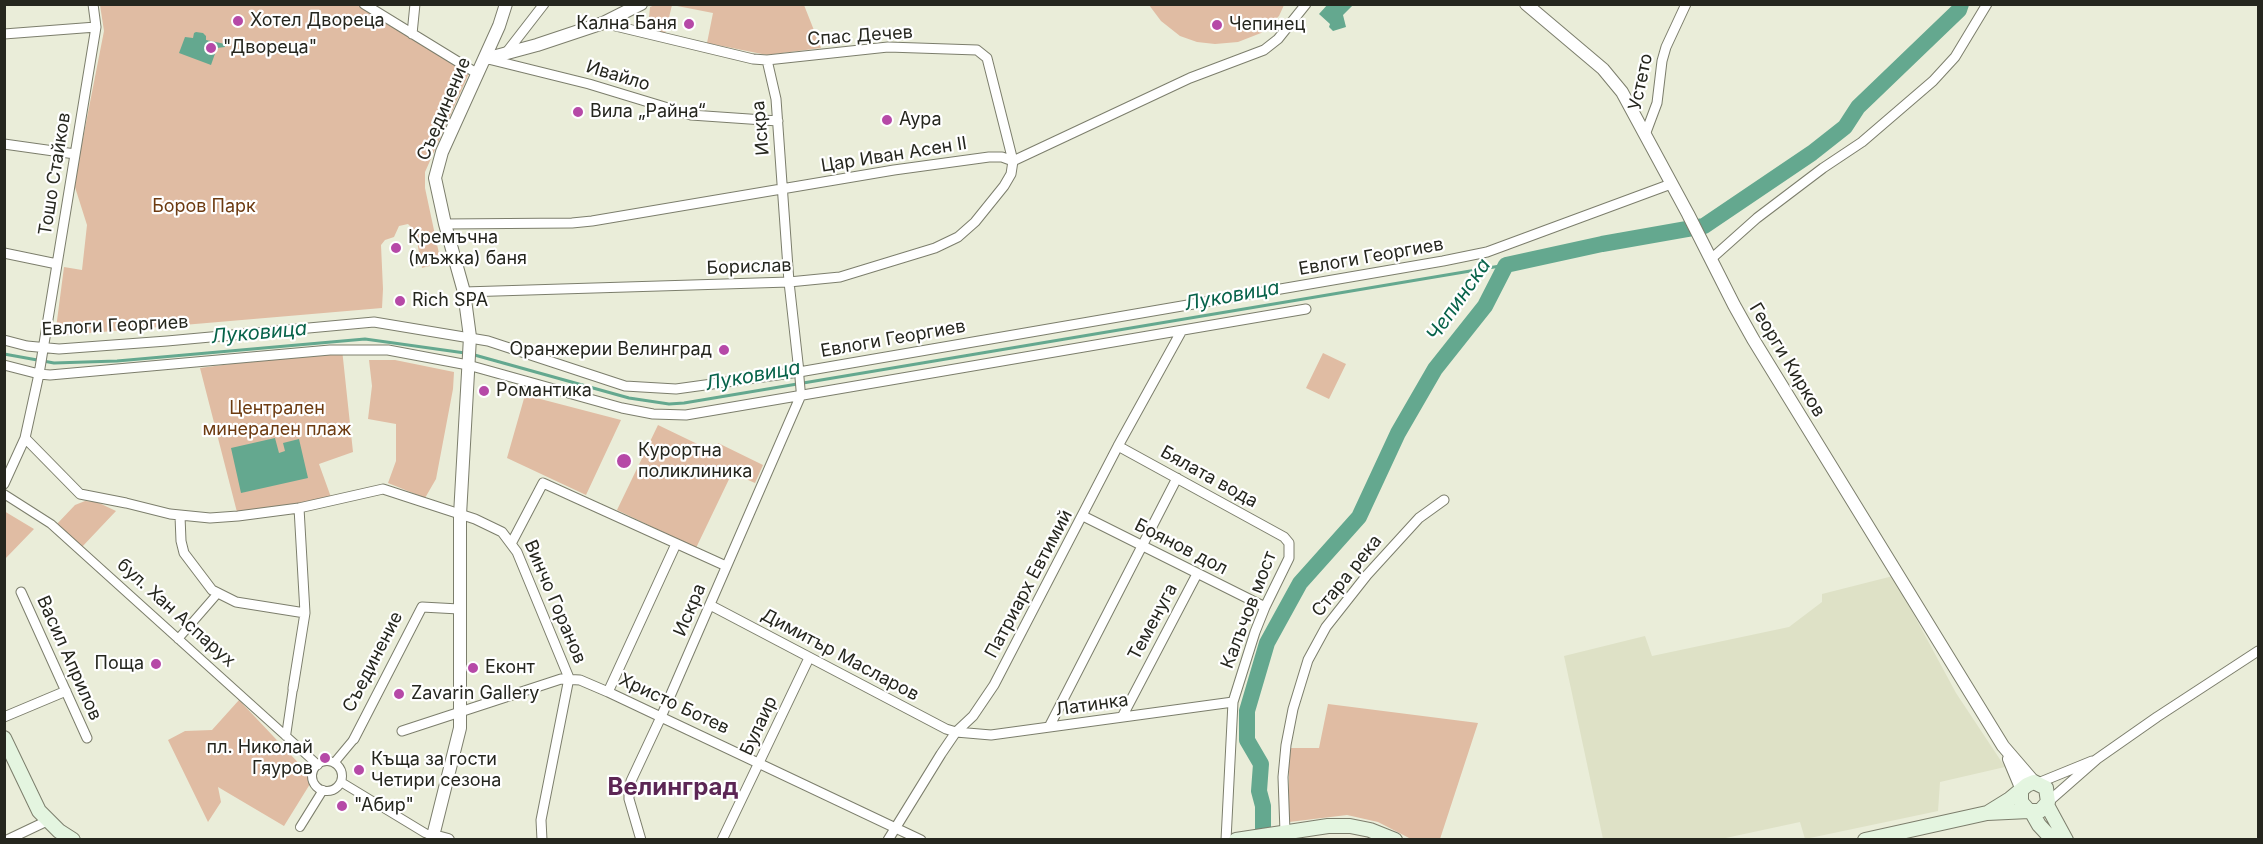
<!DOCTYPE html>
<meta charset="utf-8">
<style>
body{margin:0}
#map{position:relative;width:2263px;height:844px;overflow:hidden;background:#eaedd9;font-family:Inter,sans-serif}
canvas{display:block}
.frame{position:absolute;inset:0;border:6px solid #25261e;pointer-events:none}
</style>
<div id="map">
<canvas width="2263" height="844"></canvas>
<div class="frame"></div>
</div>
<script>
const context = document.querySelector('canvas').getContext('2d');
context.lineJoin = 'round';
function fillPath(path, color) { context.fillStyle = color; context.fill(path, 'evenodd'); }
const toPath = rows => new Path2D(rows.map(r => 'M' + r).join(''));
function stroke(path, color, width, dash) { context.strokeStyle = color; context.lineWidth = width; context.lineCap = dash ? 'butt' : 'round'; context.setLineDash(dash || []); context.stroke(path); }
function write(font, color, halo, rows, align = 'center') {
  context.font = font + ' Inter,sans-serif'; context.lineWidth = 4.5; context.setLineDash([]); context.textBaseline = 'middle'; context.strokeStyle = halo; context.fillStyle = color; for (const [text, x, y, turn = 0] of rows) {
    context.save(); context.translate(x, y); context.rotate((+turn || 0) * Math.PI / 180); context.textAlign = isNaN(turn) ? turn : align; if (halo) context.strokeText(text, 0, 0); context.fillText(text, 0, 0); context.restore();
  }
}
fillPath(toPath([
 [1893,576,1956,693,2005,767,1940,782,1938,811,1805,839,1800,822,1721,839,1603,839,1564,656,1645,636,1652,656,1789,627,1822,602,1822,594]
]), '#dee1c6');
fillPath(toPath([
 [100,5,364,5,471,69,425,172,425,188,441,263,422,268,415,231,408,224,399,226,394,237,385,240,381,245,383,289,382,308,55,336,64,267,82,270,87,225,74,184,104,31],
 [655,5,804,5,821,48,767,55,707,43,713,13,672,5,665,34,648,28,650,7],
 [1149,5,1284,5,1279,16,1261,33,1238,42,1215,44,1197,42,1180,36,1161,21],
 [342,349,353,452,319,464,332,500,238,516,200,368],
 [1323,353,1346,364,1329,399,1306,388],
 [369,360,395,360,454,372,453,389,436,479,425,498,388,483,396,461,396,424,368,419,372,386],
 [525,395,621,420,586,495,507,458],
 [658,425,714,452,718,443,763,465,755,483,732,473,696,548,617,510],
 [85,501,97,502,116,511,81,548,56,525,75,505],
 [4,511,34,529,5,559,4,559],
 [239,700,308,773,310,784,284,826,218,787,221,802,208,822,168,740,185,731,212,730],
 [1328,704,1478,723,1440,839,1411,839,1378,822,1347,815,1289,822,1289,748,1319,748]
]), '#e0bca3');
fillPath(toPath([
 [1328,4,1353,5,1343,15,1346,27,1333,31,1329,27,1330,24,1319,14],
 [196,32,203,33,206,36,206,40,225,44,225,47,217,48,211,65,179,53,185,37,193,38,194,33],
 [275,438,279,453,285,451,283,443,299,439,308,478,241,493,231,448]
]), '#64a88f');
stroke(toPath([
 [4,354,54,363,117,361,365,339,465,353],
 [471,354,629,398,669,404,684,403,1506,265]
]), '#64a88f', 3);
stroke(toPath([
 [1263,840,1263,806,1259,791,1261,764,1247,740,1247,711,1267,643,1300,583,1359,517,1398,433,1435,369,1485,306,1506,265,1602,244,1704,226,1812,153,1845,127,1858,107,1959,10,1961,4]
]), '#64a88f', 16);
const pedestrian = toPath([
 [799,372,801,395],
 [4,494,51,524,318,765],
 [178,639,218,593],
 [286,736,293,688],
 '312 776a15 15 0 1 1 30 0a15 15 0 1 1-30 0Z',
 [334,763,354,739],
 [341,782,425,833,433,836],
 [300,827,323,790]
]);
const minor = toPath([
 [364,4,478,74],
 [4,34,96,27],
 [412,34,415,4],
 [506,53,544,4],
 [488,59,589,84,691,115,778,121],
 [767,60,776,99,789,282,799,372],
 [1645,135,1657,103,1662,61,1666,47,1686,4],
 [4,144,75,154],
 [445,224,572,223,592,221,894,170,989,157,1002,157,1013,161,1190,78,1264,50,1278,39,1306,4],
 [4,253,57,264],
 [1711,259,1757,218,1823,168,1862,142,1933,81,1955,57,1987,4],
 [464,292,789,282,840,277,935,248,958,237,975,222,1004,186,1011,174,1013,161,987,58,977,50,888,47,767,60,753,59,603,23],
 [4,340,27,346,59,349,167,341,374,322,488,341,625,386,676,389,799,372,1443,261,1487,252,1671,184],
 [4,365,39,374,50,375,330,350,388,350,468,365,622,408,653,414,686,415,1306,309],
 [25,438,80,494,126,503,170,514,210,518,238,516,299,508,383,489,475,519,502,532,517,552,569,678,541,820,542,840],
 [1118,446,1284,537,1289,543,1289,558,1265,607,1255,632,1233,702,1226,840],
 [4,484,25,438,39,374,96,27,93,4],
 [180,516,181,541,184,553,212,590,236,602,305,613,299,508],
 [1083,516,1265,607],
 [512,542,543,483,726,566],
 [21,592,87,738],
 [710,605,946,729,956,732,991,735,1233,702],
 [293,688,305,613],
 [608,692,676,544],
 [4,717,66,691],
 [1122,717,1197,574],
 [1049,727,1177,478],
 [402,731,561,679,580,680,608,692,921,840],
 [354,739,422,607,459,609],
 [2038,783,2092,761],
 [2048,802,2097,759,2157,717,2258,651],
 [1285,832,1283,777,1286,745,1293,709,1308,660,1326,627,1367,575,1419,518,1444,500],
 [7,840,47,821],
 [641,840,629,799,629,789,631,781,661,717,801,395],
 [722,840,809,658],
 [888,840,941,754,956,732,973,716,994,685,1118,446,1181,332]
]);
const tertiary = toPath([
 [1526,4,1603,69,1622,92,1688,214,1734,305,1753,339,2003,746,2034,782],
 [485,59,537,45,603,23,641,4],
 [2009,759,2022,790],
 [433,836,448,840],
 [432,840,460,728,460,515,470,337,464,292,445,224,435,178,442,152,499,26,506,4]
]);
const secondary = toPath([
 [4,738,39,811,59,831,73,840],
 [2047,805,2066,840],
 [2031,811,2039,825,2053,840],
 [1989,812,2010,799,2027,785,2034,782,2046,788,2048,802,2040,811,2029,811,2021,802,2021,791],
 [1236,840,1328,826,1350,826,1370,830,1395,840],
 [1865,840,1987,813,2029,811]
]);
stroke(pedestrian, '#7c7e6c', 10);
stroke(minor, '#7c7e6c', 11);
stroke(tertiary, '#7c7e6c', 14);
stroke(secondary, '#7c7e6c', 16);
stroke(pedestrian, '#fff', 8);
stroke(minor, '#fff', 9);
stroke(tertiary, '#fff', 12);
stroke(secondary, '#e4f5e0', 14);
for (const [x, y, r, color] of [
 [238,21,6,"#b649a7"],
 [689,24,6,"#b649a7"],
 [1217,25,6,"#b649a7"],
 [211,48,6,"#b649a7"],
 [578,112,6,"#b649a7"],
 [887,120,6,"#b649a7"],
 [396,248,6,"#b649a7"],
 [400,301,6,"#b649a7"],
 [724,350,6,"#b649a7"],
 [484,391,6,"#b649a7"],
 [624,461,8,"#b649a7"],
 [156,664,6,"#b649a7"],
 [473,668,6,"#b649a7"],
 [399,694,6,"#b649a7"],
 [325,758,6,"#b649a7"],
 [359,770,6,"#b649a7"],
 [342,806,6,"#b649a7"]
]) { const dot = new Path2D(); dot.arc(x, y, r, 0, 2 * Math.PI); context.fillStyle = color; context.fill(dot); stroke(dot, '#fff', 2); }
write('18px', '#25261e', '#fff', [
 ["Хотел Двореца",250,21],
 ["Кална Баня",677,24,"right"],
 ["Чепинец",1229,25],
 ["\"Двореца\"",223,48],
 ["Вила „Райна“",590,112],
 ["Аура",899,120],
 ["Кремъчна",408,238],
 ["(мъжка) баня",408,259],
 ["Rich SPA",412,301],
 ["Оранжерии Велинград",712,350,"right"],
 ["Романтика",496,391],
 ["Курортна",638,451],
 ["поликлиника",638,472],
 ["Поща",144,664,"right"],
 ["Еконт",485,668],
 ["Zavarin Gallery",411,694],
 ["пл. Николай",313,748,"right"],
 ["Гяуров",313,769,"right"],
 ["Къща за гости",371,760],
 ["Четири сезона",371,781],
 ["\"Абир\"",354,806]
], 'left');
write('18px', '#25261e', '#fff', [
 ["Спас Дечев",860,36,-4],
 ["Ивайло",618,76,17],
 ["Устето",1641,82,-78],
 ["Съединение",444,109,-67],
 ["Искра",761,128,-95],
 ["Цар Иван Асен II",894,155,-9],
 ["Тошо Стайков",55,174,-81],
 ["Евлоги Георгиев",1371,257,-10],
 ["Борислав",749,267,-2],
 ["Евлоги Георгиев",115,326,-3],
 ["Евлоги Георгиев",893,339,-10],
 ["Георги Кирков",1787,360,59],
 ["Бялата вода",1209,477,29],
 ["Боянов дол",1181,547,27],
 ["Стара река",1347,576,-51],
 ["Патриарх Евтимий",1029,584,-62],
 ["Винчо Горанов",555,602,67],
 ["Искра",690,610,-67],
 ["Калъчов мост",1249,610,-69],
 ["бул. Хан Аспарух",176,613,42],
 ["Теменуга",1153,622,-62],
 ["Димитър Масларов",840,655,28],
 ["Васил Априлов",69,658,66],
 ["Съединение",373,662,-63],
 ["Христо Ботев",674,704,25],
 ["Латинка",1092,705,-8],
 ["Булаир",759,726,-65]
]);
write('18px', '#6d3b11', '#fff', [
 ["Боров Парк",204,207],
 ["Централен",277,409],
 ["минерален плаж",277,430]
]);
write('italic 20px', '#07634a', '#fff', [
 ["Луковица",1232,296,-10],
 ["Чепинска",1459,300,-55],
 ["Луковица",259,333,-5],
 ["Луковица",753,376,-10]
]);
write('bold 24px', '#5c2654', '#fff', [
 ["Велинград",673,788]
]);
</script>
